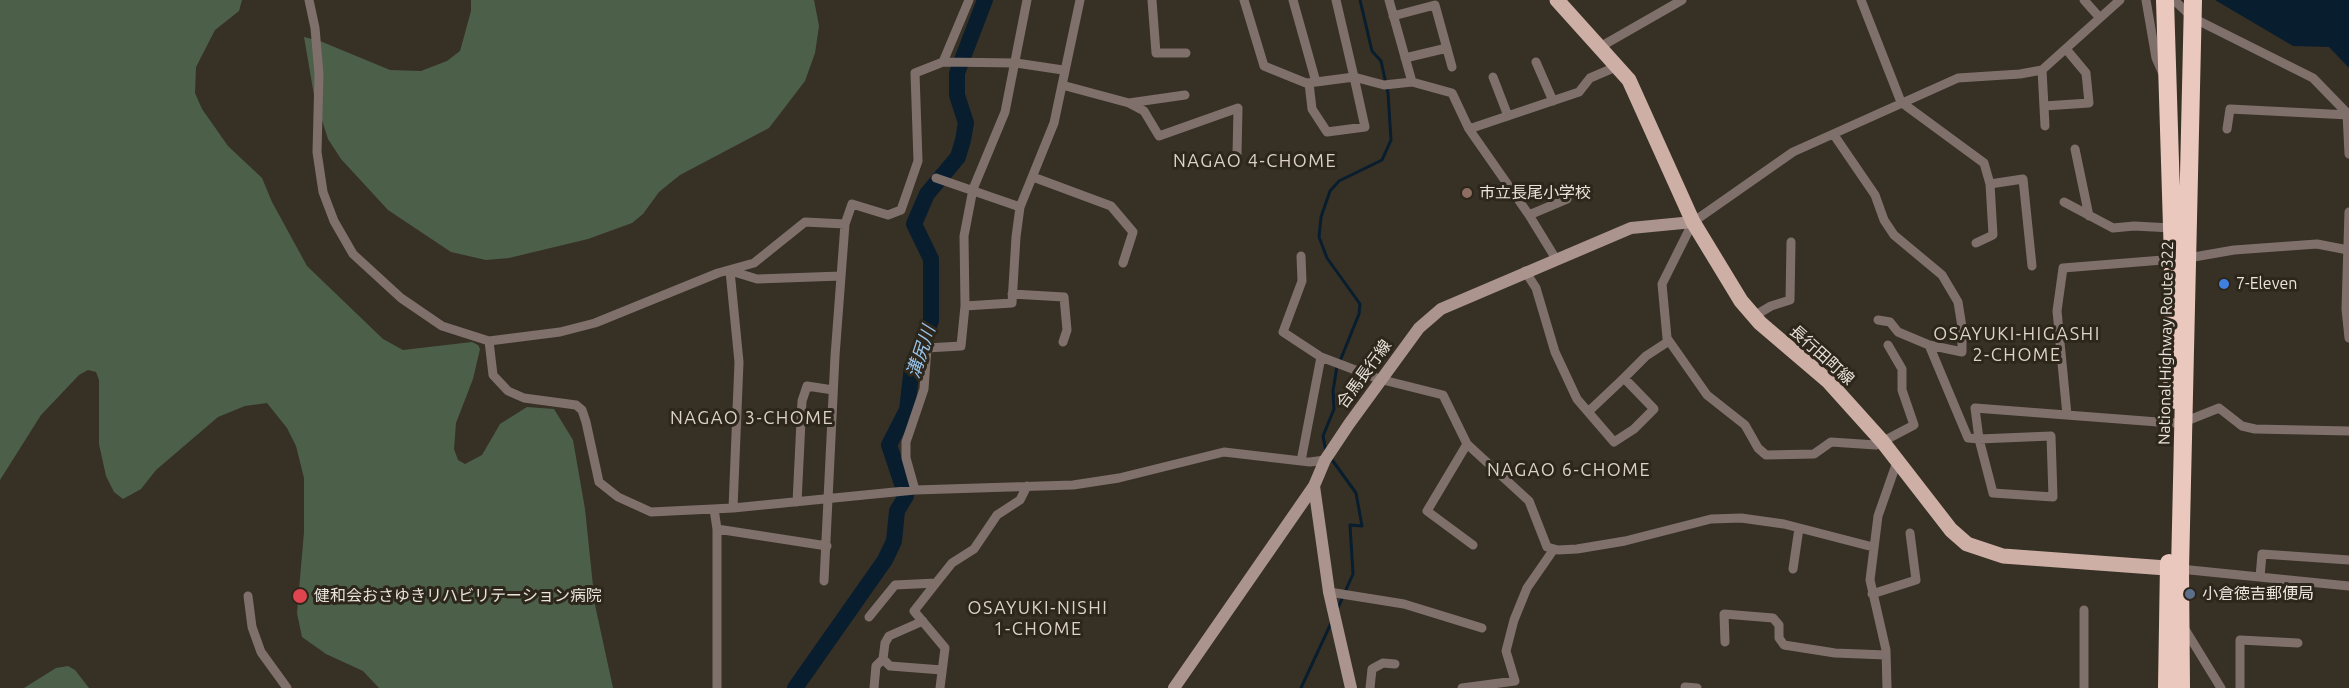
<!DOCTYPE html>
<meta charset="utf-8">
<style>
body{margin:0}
canvas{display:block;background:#373025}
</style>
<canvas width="2349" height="688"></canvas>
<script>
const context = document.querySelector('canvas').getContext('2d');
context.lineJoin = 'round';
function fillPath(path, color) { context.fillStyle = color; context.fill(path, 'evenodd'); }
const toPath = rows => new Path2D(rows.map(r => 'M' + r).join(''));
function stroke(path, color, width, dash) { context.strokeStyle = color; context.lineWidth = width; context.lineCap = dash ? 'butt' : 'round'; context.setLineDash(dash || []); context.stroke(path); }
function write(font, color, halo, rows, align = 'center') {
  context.font = font + ' Ubuntu,"Noto Sans JP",sans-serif'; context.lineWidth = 6; context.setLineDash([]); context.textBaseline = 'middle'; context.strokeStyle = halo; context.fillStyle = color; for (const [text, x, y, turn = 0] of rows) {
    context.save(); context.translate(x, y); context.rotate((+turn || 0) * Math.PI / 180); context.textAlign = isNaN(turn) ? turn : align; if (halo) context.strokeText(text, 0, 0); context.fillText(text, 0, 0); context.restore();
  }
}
fillPath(toPath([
 [0,0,242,0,239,11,215,30,196,67,195,93,202,109,228,146,262,178,272,202,307,266,383,339,403,350,472,342,478,345,480,349,473,379,456,423,454,449,458,460,465,464,482,455,500,424,527,407,554,409,573,440,585,509,595,605,613,688,379,688,363,671,326,654,302,637,297,613,304,532,304,478,296,446,287,428,267,403,245,406,218,417,156,470,141,489,123,499,114,492,106,476,99,444,99,380,96,372,88,370,79,375,41,415,0,480],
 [471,0,814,0,819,26,815,53,805,81,769,128,680,175,659,192,643,214,632,223,588,239,509,258,486,260,451,252,388,210,341,159,328,139,314,95,304,37,320,41,390,70,421,71,447,61,460,51,471,11],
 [68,666,75,670,89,688,24,688,56,668]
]), '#4c5f48');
fillPath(toPath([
 [2215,0,2349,0,2349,68,2329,47,2293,46]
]), '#081d2e');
stroke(toPath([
 [1340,361,1359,314,1360,304,1327,258,1319,237,1321,217,1330,191,1339,181,1382,160,1391,140,1388,93,1381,61,1372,51,1360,0],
 [1326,452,1323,436,1334,409,1333,391,1337,366],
 [1330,457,1356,493,1362,526,1350,525,1353,574,1337,610],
 [1301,688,1332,621]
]), '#081d2e', 3);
stroke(toPath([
 [795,688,885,560,894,541,897,511,906,496,889,445,907,410,912,367,931,321,931,259,914,224,927,194,958,157,963,140,966,123,957,95,957,73,985,0]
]), '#081d2e', 16);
stroke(toPath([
 [309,0,315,28,319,74,317,152,323,192,334,221,353,254,401,298,442,326,489,341,560,332,595,323,718,273,754,263,805,222,845,224],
 [1152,0,1156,53,1186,53],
 [1244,0,1264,66,1306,83,1316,82,1293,0],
 [1389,0,1412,82,1452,93,1469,129,1529,215,1556,259],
 [1861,0,1901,102,1984,163,1990,184,2023,179,2032,266],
 [2084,0,2100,18],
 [2146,0,2156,58,2163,74],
 [2174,0,2193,18,2313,78,2347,113,2349,154],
 [1393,16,1435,5,1452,67],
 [1600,47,1682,0],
 [1405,58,1447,48],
 [943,62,969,0],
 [1536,62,1553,101],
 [2042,70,2045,126],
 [1493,77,1508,116],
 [1316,82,1354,77,1336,0],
 [1309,83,1312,109,1327,132,1365,127,1354,77,1384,85,1412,82],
 [1062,85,1129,103,1185,95],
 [1129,103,1144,111,1159,136,1238,108,1237,154],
 [2044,106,2089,103,2086,73,2066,49],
 [1469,129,1579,92,1590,78,1618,66],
 [2227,129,2230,109,2349,115],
 [1834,135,1875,195,1884,220,1894,235,1942,275,1958,302,1962,327,1962,352,1929,345,1968,438,1979,439,1993,493,2053,497,2051,436,1979,439,1975,408,2171,423,2184,422,2219,408,2242,426,2255,429,2349,431],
 [2075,149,2089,216],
 [1033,177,1111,206,1133,232,1123,263],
 [936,178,1020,207],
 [2064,202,2113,228,2134,226,2172,228],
 [2349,212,2346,309,2349,338],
 [1529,215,1567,199],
 [1976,243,1993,235,1990,184],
 [1301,256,1302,281,1283,332,1321,357,1379,379,1443,395,1467,444,1529,501,1547,547,1558,550,1577,549,1625,541,1711,519,1741,518,1784,524,1873,547],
 [730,271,739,362,733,508],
 [731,271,757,279,841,276],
 [1525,271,1536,288,1555,352,1577,399,1614,442,1634,429,1654,409,1624,378,1588,412],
 [1012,294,1064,297,1067,330,1063,342],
 [965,306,1012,303,1016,237,1020,207,1054,123,1080,0],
 [1754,316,1771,306,1790,300,1791,242],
 [1878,320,1890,322,1898,332,1929,345],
 [489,341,493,375,508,391,524,398,576,405,582,410,586,422,599,482,618,497,651,512,733,508,915,490,1073,485,1119,478,1224,452,1310,462,1325,460],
 [1888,345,1902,369,1902,390,1914,425,1876,445,1831,442,1814,454,1766,455,1758,448,1745,425,1707,395,1667,338,1662,284,1693,222,1793,152,1958,78,2020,74,2042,70,2120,0],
 [1624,378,1646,356,1669,341],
 [2067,415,2057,311,2063,268,2188,258,2234,250,2317,244,2348,250],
 [1467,444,1427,511,1473,545],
 [1301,461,1321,357],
 [915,490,906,458,906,442,924,389,927,348,961,346,965,306,964,236,973,189,1005,112,1027,0],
 [797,502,802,401,807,386,833,390],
 [714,509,717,529,717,688],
 [717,529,827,546],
 [1793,569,1799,528],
 [2180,569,2349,586],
 [2260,577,2262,554,2349,560],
 [824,581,835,356,845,224,852,204,888,215,901,210,918,161,915,73,943,62,1016,63,1063,70],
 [936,583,914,611,945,648,940,688],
 [1329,592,1404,604,1482,628],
 [1872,594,1916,580,1910,533],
 [248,596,252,627,261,652,287,688],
 [2084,610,2084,688],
 [869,617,895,585,936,583,952,563,974,549,997,515,1020,500,1027,486],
 [2183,626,2221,688],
 [1725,642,1724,614,1773,618,1779,625,1779,638,1784,645,1835,653,1886,655],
 [883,659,885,643,889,636,923,621],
 [1685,687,1697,688],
 [874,688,876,666,883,659,890,666,942,670],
 [1370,688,1372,669,1383,663,1395,664],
 [1462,688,1515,681,1506,651,1514,620,1527,588,1554,549],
 [1887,688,1886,650,1870,580,1878,516,1898,459],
 [2240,688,2240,640,2298,643]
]), '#7f706c', 9);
stroke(toPath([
 [1314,486,1329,592,1351,688],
 [1174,688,1314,486,1325,460,1349,424,1419,328,1441,309,1631,228,1693,222]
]), '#ab948d', 12);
stroke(toPath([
 [1557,0,1629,80,1693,222,1741,301,1760,323,1828,381,1882,441,1951,530,1967,544,2003,556,2180,569]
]), '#cdafa6', 15);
stroke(toPath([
 [2165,0,2173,259,2172,400],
 [2167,688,2169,563],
 [2181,688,2180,569,2193,0]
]), '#ebc8bd', 18);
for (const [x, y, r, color] of [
 [1467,193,6,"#8d6e63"],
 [2224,284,6,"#3f7fe0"],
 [2190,594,6,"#5c6f8a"],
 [300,596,8,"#e0444e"]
]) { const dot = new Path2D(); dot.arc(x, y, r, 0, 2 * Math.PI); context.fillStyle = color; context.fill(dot); stroke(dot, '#2d261b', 2); }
write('16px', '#e8e3dc', '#2d261b', [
 ["市立長尾小学校",1479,193],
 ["7-Eleven",2236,284],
 ["小倉徳吉郵便局",2202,594],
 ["健和会おさゆきリハビリテーション病院",314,596]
], 'left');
write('16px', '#e8e3dc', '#2d261b', [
 ["National Highway Route 322",2166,343,-89],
 ["長行田町線",1822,355,42],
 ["合馬長行線",1364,374,-54]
]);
context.letterSpacing = '1.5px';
write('18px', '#ddd3c5', '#2d261b', [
 ["NAGAO 4-CHOME",1255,161],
 ["OSAYUKI-HIGASHI",2017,334],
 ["2-CHOME",2017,355],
 ["NAGAO 3-CHOME",752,418],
 ["NAGAO 6-CHOME",1569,470],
 ["OSAYUKI-NISHI",1038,608],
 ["1-CHOME",1038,629]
]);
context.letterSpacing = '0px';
write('italic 18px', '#97c3ea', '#2d261b', [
 ["溝尻川",921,352,-72]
]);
</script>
